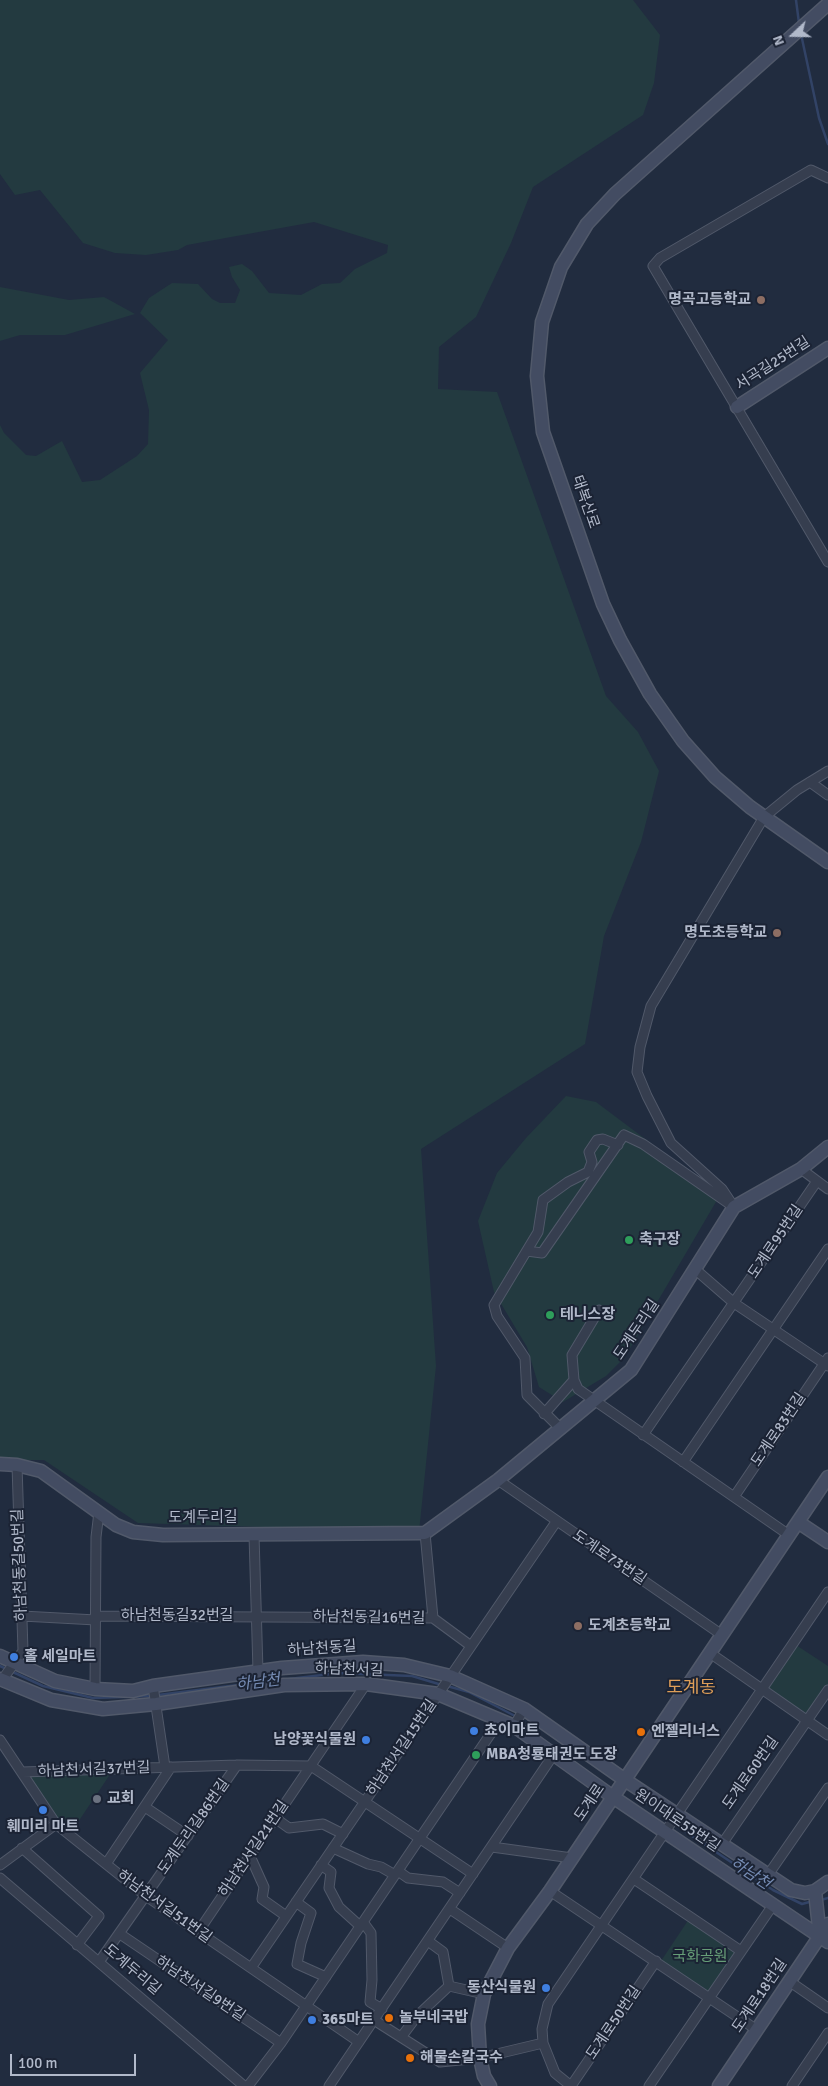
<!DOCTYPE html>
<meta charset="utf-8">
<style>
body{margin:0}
#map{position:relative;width:828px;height:2086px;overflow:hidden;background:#212c3f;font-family:Signika,sans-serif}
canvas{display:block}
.north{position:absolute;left:768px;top:10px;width:50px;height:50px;-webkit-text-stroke:4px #1b2334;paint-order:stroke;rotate:249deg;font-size:14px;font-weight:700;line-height:20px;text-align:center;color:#b1b9ca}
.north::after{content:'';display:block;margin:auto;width:18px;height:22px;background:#b1b9ca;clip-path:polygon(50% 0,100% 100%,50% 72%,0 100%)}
.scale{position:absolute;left:10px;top:2054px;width:126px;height:22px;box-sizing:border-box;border:2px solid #b1b9ca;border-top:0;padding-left:6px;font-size:15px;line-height:18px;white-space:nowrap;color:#b1b9ca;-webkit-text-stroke:4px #1b2334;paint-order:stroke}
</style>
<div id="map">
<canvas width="828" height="2086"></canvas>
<div class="north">N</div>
<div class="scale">100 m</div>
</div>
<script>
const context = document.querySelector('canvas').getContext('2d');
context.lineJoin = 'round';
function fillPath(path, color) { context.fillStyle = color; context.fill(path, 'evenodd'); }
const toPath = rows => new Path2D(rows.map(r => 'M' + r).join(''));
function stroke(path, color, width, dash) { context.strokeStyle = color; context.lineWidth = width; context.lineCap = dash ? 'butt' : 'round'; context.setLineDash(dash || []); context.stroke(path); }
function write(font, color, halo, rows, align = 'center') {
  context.font = font + ' Signika,"Noto Sans KR",sans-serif'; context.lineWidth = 4; context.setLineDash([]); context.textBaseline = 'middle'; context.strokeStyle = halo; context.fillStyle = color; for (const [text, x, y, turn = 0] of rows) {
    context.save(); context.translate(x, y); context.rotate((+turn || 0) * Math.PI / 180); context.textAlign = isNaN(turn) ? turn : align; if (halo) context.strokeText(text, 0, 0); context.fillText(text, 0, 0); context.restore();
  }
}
fillPath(toPath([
 [0,0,633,0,660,35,654,83,643,115,533,187,511,243,476,317,439,347,438,389,497,392,606,696,638,732,659,771,641,842,604,936,585,1044,421,1149,436,1366,419,1532,138,1523,44,1460,0,1460,0,425,4,433,26,455,36,456,62,441,82,482,100,480,137,456,148,444,149,410,140,373,168,340,140,313,149,298,172,283,198,284,212,299,220,303,235,303,240,290,232,277,229,267,242,264,252,271,269,293,301,295,322,284,340,283,355,269,387,253,388,245,314,222,187,245,178,250,146,255,115,253,83,243,40,190,15,195,0,174],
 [0,287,69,300,104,297,135,314,65,335,20,335,0,341],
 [566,1096,596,1102,720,1195,625,1357,606,1376,563,1402,539,1387,527,1347,494,1292,478,1221,497,1173,526,1138],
 [796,1645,828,1666,828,1687,809,1715,767,1687],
 [113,1770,70,1834,56,1823,24,1773],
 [689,1919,738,1952,709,1994,661,1961]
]), '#233a40');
stroke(toPath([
 [796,0,799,23],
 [801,34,819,118,828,144],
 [0,1666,43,1686,93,1698,152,1696],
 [289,1679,339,1673,412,1676,442,1685],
 [447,1686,469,1692,515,1716],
 [158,1695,246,1684],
 [677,1826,773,1890,802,1904,813,1901],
 [821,1900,828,1898]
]), '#324366', 2.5);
const street = toPath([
 [828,178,811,170,660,258,653,266,828,562],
 [810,782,828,795],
 [801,1169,828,1189],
 [734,1207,722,1189,671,1143,647,1096,637,1072,640,1047,651,1006,764,817,797,790,828,771],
 [527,1251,542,1253,624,1135,643,1144,731,1205],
 [696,1270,734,1303,828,1366],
 [599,1310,572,1355,574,1380,578,1389,789,1535],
 [544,1414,574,1380],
 [560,1428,527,1395,525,1358,497,1316,494,1305,538,1232,543,1200,568,1182,588,1172,592,1162,589,1152,597,1140,603,1139,618,1145],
 [643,1435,817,1181],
 [683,1462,828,1249],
 [498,1480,722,1635],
 [734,1497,828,1358],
 [425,1533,433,1618],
 [254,1535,258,1671],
 [22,1616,96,1620],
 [95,1616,433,1618,471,1646],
 [710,1653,828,1735],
 [2,1680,23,1651,17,1465],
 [153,1686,165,1767],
 [95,1689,96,1537,99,1512],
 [514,1726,524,1709],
 [0,1740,56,1824,146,1896,359,2042],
 [22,1772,237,1765,311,1766,473,1874],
 [145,1807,188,1836],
 [275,1818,289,1828,323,1824,343,1834],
 [722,1844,828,1690],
 [492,1847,572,1858],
 [22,1848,99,1916,77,1945],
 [333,1848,368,1864,381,1867,395,1875],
 [250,1856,264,1887,262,1899,286,1916],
 [106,1864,171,1767],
 [0,1865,56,1824],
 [321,1865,331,1872,329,1888,339,1907,360,1926],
 [398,1871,408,1878,443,1882,460,1893],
 [768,1875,828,1788],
 [0,1878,244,2086],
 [634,1879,741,1951],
 [550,1891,757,2030],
 [296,1902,311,1913,301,1943,297,1964,326,1977],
 [450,1909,508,1948],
 [363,1922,371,1933,372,1980,370,2002,382,2009],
 [198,1932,366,1684],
 [120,1934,281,2043],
 [99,1962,237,1765],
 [251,1968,556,1522],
 [789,1981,828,2008],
 [449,1986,484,1994],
 [374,2020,440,2062,480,2058,543,2043],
 [402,2036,417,2016,449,1986,443,1952,428,1941],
 [248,2086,281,2043,500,1720],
 [329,2086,554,1754],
 [571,2086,555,2073,543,2043,542,2029,548,2004,828,1592],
 [571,2086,656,1961],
 [649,2086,773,1905],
 [792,2086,828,2033]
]);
const secondary = toPath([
 [828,4,615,194,587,224,561,267,542,322,537,376,543,432,603,604,620,640,650,694,683,741,715,777,750,807,828,862],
 [737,407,828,348],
 [0,1464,17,1465,41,1471,116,1525,133,1532,163,1535,425,1533,498,1480,631,1370,734,1207,801,1169,828,1147],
 [798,1522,828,1542],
 [0,1656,55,1681,95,1689,133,1691,153,1686,282,1668,363,1662,404,1665,450,1676,524,1709,625,1780,791,1890,805,1893,815,1891,828,1882],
 [0,1679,51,1700,103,1709,156,1704,284,1685,366,1684,438,1694,514,1726,613,1797,828,1942],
 [815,1891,820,1937],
 [490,2086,484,2076,480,2058,478,2024,484,1994,508,1948,550,1891,828,1477],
 [719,2086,828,1924]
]);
stroke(street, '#51596a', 11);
stroke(secondary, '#51596a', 15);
stroke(street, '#363e4f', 9);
stroke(secondary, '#434c62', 12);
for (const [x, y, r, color] of [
 [761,300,5,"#8d6e63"],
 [777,933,5,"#8d6e63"],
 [629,1240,5,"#2e9e5b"],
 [550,1315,5,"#2e9e5b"],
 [578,1626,5,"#8d6e63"],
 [14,1657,5,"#3f7fe0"],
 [474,1731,5,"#3f7fe0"],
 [641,1732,5,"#e8710a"],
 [366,1740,5,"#3f7fe0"],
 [476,1755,5,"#2e9e5b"],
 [97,1799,5,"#6b7280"],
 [43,1810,5,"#3f7fe0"],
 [546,1988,5,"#3f7fe0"],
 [389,2018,5,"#e8710a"],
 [312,2020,5,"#3f7fe0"],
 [410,2058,5,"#e8710a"]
]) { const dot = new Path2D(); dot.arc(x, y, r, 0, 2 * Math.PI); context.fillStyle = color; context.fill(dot); stroke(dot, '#1b2334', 2); }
write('bold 15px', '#b1b9ca', '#1b2334', [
 ["명곡고등학교",751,300,"right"],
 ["명도초등학교",767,933,"right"],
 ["축구장",639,1240],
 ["테니스장",560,1315],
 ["도계초등학교",588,1626],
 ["홀 세일마트",24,1657],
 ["쵸이마트",484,1731],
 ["엔젤리너스",651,1732],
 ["남양꽃식물원",356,1740,"right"],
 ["MBA청룡태권도 도장",486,1755],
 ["교회",107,1799],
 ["훼미리 마트",43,1827,"center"],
 ["동산식물원",536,1988,"right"],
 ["놀부네국밥",399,2018],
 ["365마트",322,2020],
 ["해물손칼국수",420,2058]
], 'left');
write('15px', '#b1b9ca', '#1b2334', [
 ["서곡길25번길",773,364,-33],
 ["태복산로",585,502,71],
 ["도계로95번길",776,1242,-56],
 ["도계두리길",637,1330,-56],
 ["도계로83번길",779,1430,-56],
 ["도계두리길",203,1518],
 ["도계로73번길",609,1558,34],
 ["하남천동길50번길",20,1565,-92],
 ["하남천동길32번길",177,1616],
 ["하남천동길16번길",369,1618,1],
 ["하남천동길",322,1649,-4],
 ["하남천서길",349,1670,2],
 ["하남천서길15번길",402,1748,-56],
 ["하남천서길37번길",94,1770,-2],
 ["도계로60번길",751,1773,-55],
 ["도계로",590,1803,-56],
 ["원이대로55번길",677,1821,34],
 ["도계두리길86번길",194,1827,-55],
 ["하남천서길21번길",254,1849,-56],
 ["하남천서길51번길",164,1907,36],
 ["도계두리길",132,1970,40],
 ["하남천서길9번길",200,1989,34],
 ["도계로18번길",760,1996,-56],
 ["도계로50번길",614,2023,-56]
]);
write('15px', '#669d77', '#1b2334', [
 ["국화공원",700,1957]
]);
write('italic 16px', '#768cb4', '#1b2334', [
 ["하남천",258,1683,-7],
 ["하남천",750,1874,33]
]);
write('18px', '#de9e58', '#1b2334', [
 ["도계동",691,1688]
]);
</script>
